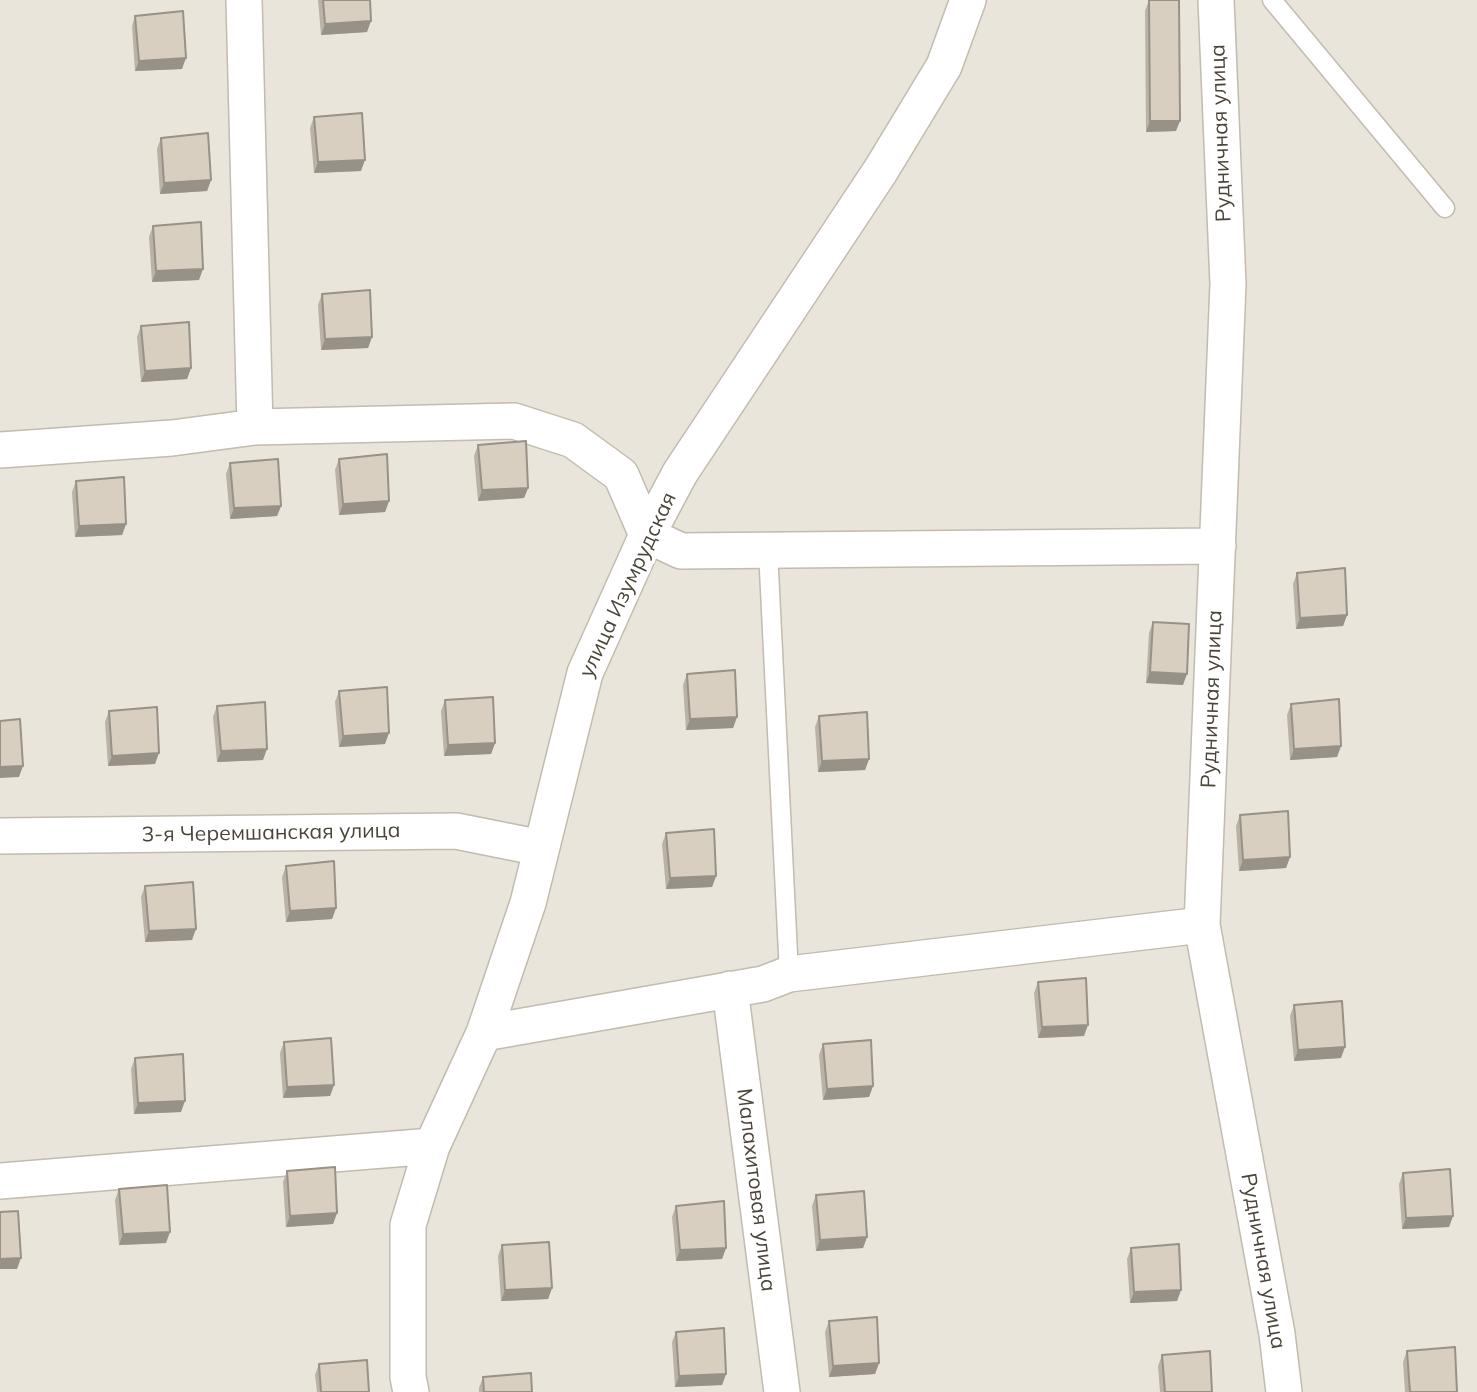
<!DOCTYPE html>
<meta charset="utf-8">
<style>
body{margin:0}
canvas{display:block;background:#f6f3ec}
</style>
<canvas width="1477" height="1392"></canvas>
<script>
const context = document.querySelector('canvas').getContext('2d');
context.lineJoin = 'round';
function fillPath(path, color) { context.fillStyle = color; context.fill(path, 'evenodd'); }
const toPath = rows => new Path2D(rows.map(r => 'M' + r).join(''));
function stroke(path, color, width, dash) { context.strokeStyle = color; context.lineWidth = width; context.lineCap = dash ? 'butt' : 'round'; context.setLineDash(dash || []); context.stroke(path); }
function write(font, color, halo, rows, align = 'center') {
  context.font = font + ' Mulish,sans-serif'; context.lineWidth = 7; context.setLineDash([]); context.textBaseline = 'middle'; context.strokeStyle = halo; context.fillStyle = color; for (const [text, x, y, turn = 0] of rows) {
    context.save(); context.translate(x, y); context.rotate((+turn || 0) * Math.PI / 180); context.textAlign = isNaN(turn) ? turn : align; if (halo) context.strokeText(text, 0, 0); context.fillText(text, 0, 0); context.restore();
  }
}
fillPath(toPath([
 [0,0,1477,0,1477,1392,0,1392]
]), '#eae5da');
const service = toPath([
 [1272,0,1445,208],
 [768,550,789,974]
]);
const minor = toPath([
 [244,0,255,427],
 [1216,0,1228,284,1202,925,1277,1334,1284,1392],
 [0,450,172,438,255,427,514,421,573,440,621,475,647,535,681,551,1218,546],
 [0,836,456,831,541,848],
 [730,989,782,1392],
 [484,1033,763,984,789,974,1202,925],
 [0,1181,432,1146],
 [411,1392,408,1377,408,1225,432,1146,484,1033,528,903,585,673,647,535,680,473,881,170,944,66,968,0]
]);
stroke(service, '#c2bbae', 21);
stroke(minor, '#c2bbae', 38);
stroke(service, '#fff', 18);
stroke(minor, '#fff', 35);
fillPath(toPath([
 [318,0,370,0,367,32,321,35],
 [1149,0,1176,131,1146,132,1145,11],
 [135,16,182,69,135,71,132,26],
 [314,117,361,171,314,173,310,128],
 [161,138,211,180,207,191,160,194,157,149],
 [153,226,199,280,152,282,149,237],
 [322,294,372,337,368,348,321,350,318,305],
 [141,326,191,368,187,379,141,382,137,337],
 [478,445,528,488,524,498,478,501,474,456],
 [339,459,389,501,385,512,339,515,335,470],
 [230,463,281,506,277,516,230,519,226,474],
 [76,481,126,524,122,535,75,537,72,492],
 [1297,573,1347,615,1343,626,1296,629,1293,584],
 [1153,622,1183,685,1146,683,1149,633],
 [687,674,737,717,733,728,686,730,683,685],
 [339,691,385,744,339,747,335,702],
 [445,700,495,743,491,754,444,756,441,711],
 [1291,704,1341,746,1337,757,1290,760,1287,715],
 [217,706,263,760,217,762,213,717],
 [109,711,155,764,108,766,105,722],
 [819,716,869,759,865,770,818,772,815,727],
 [1240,815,1290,857,1286,868,1239,871,1236,826],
 [666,833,716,876,712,887,666,889,662,844],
 [286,866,336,908,332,919,286,922,282,877],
 [145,886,192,940,145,942,141,897],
 [1038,982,1084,1036,1038,1038,1034,993],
 [1294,1005,1341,1058,1294,1061,1290,1016],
 [284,1042,334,1085,330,1096,283,1098,280,1053],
 [823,1044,873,1086,869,1097,823,1100,819,1055],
 [135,1058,181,1112,134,1114,131,1069],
 [287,1171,337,1213,333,1224,286,1227,283,1182],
 [1403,1173,1453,1216,1449,1227,1402,1229,1399,1184],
 [119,1189,166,1243,119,1245,115,1200],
 [816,1195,867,1237,863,1248,816,1251,812,1206],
 [676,1206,726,1248,722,1259,676,1261,672,1217],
 [502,1245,552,1288,548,1299,501,1301,498,1256],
 [1131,1248,1181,1290,1177,1301,1130,1303,1127,1259],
 [829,1321,879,1363,875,1374,829,1377,825,1332],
 [676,1332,726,1374,722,1385,675,1387,672,1342],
 [1407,1351,1457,1392,1405,1392,1403,1362],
 [1162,1355,1212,1392,1160,1392,1158,1366],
 [319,1364,369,1392,317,1392,315,1375],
 [483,1377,532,1392,479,1392,479,1388]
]), '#bab2a6');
fillPath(toPath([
 [371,21,367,32,321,35,325,24],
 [186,58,182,69,135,71,139,61],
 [1150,121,1180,121,1176,131,1146,132],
 [365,160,361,171,314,173,318,162],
 [211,180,207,191,160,194,164,183],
 [203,269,199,280,152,282,156,271],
 [372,337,368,348,321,350,325,339],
 [191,368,187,379,141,382,145,371],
 [528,488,524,498,478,501,482,490],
 [389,501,385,512,339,515,343,504],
 [281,506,277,516,230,519,234,508],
 [126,524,122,535,75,537,79,526],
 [1347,615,1343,626,1296,629,1300,618],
 [1150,672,1187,674,1183,685,1146,683],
 [737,717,733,728,686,730,690,719],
 [389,733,385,744,339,747,343,736],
 [495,743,491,754,444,756,448,745],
 [1341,746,1337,757,1290,760,1294,749],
 [267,749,263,760,217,762,221,751],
 [159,753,155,764,108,766,112,756],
 [869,759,865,770,818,772,822,761],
 [23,766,19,777,0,778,0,767],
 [1290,857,1286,868,1239,871,1243,860],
 [716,876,712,887,666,889,670,878],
 [336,908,332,919,286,922,290,911],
 [196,929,192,940,145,942,149,931],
 [1088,1025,1084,1036,1038,1038,1042,1027],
 [1345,1047,1341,1058,1294,1061,1298,1050],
 [334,1085,330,1096,283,1098,287,1087],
 [873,1086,869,1097,823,1100,827,1089],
 [185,1101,181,1112,134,1114,138,1103],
 [337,1213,333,1224,286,1227,290,1216],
 [1453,1216,1449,1227,1402,1229,1406,1218],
 [170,1232,166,1243,119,1245,123,1234],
 [867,1237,863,1248,816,1251,820,1240],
 [726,1248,722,1259,676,1261,680,1250],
 [21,1258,17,1269,0,1269,0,1259],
 [552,1288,548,1299,501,1301,505,1290],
 [1181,1290,1177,1301,1130,1303,1134,1292],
 [879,1363,875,1374,829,1377,833,1366],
 [726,1374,722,1385,675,1387,679,1376]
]), '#979187');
const building = toPath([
 [323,0,370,0,371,21,325,24,323,0],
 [1149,0,1179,0,1180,121,1150,121,1149,0],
 [183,11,186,58,139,61,135,16,183,11],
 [362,113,365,160,318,162,314,117,362,113],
 [208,133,211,180,164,183,161,138,208,133],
 [201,222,203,269,156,271,153,226,201,222],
 [370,290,372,337,325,339,322,294,370,290],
 [189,322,191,368,145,371,141,326,189,322],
 [526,441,528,488,482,490,478,445,526,441],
 [387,454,389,501,343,504,339,459,387,454],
 [278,459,281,506,234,508,230,463,278,459],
 [124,477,126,524,79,526,76,481,124,477],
 [1345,568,1347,615,1300,618,1297,573,1345,568],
 [1153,622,1189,624,1187,674,1150,672,1153,622],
 [735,670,737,717,690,719,687,674,735,670],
 [387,687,389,733,343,736,339,691,387,687],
 [493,697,495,743,448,745,445,700,493,697],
 [1339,699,1341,746,1294,749,1291,704,1339,699],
 [265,702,267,749,221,751,217,706,265,702],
 [157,707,159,753,112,756,109,711,157,707],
 [867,712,869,759,822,761,819,716,867,712],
 [20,719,23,766,0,767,0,721,20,719],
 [1288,811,1290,857,1243,860,1240,815,1288,811],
 [714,829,716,876,670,878,666,833,714,829],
 [334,861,336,908,290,911,286,866,334,861],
 [193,882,196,929,149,931,145,886,193,882],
 [1086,978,1088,1025,1042,1027,1038,982,1086,978],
 [1342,1001,1345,1047,1298,1050,1294,1005,1342,1001],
 [331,1038,334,1085,287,1087,284,1042,331,1038],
 [871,1040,873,1086,827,1089,823,1044,871,1040],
 [183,1054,185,1101,138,1103,135,1058,183,1054],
 [335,1167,337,1213,290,1216,287,1171,335,1167],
 [1450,1169,1453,1216,1406,1218,1403,1173,1450,1169],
 [167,1185,170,1232,123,1234,119,1189,167,1185],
 [864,1191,867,1237,820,1240,816,1195,864,1191],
 [724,1201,726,1248,680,1250,676,1206,724,1201],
 [18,1211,21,1258,0,1259,0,1212,18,1211],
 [549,1242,552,1288,505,1290,502,1245,549,1242],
 [1179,1244,1181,1290,1134,1292,1131,1248,1179,1244],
 [877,1317,879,1363,833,1366,829,1321,877,1317],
 [724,1328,726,1374,679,1376,676,1332,724,1328],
 [1455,1347,1457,1392,1410,1392,1407,1351,1455,1347],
 [1210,1351,1212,1392,1165,1392,1162,1355,1210,1351],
 [367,1360,369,1392,321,1392,319,1364,367,1360],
 [531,1373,532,1392,484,1392,483,1377,531,1373]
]);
fillPath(building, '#d8cfc1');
stroke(building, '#979187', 2);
write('21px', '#4b4439', '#fff', [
 ["Рудничная улица",1221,133,-92],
 ["улица Изумрудская",628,585,-65],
 ["Рудничная улица",1212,699,-88],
 ["3-я Черемшанская улица",271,833,-1],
 ["Малахитовая улица",756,1190,83],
 ["Рудничная улица",1263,1261,80]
]);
</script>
